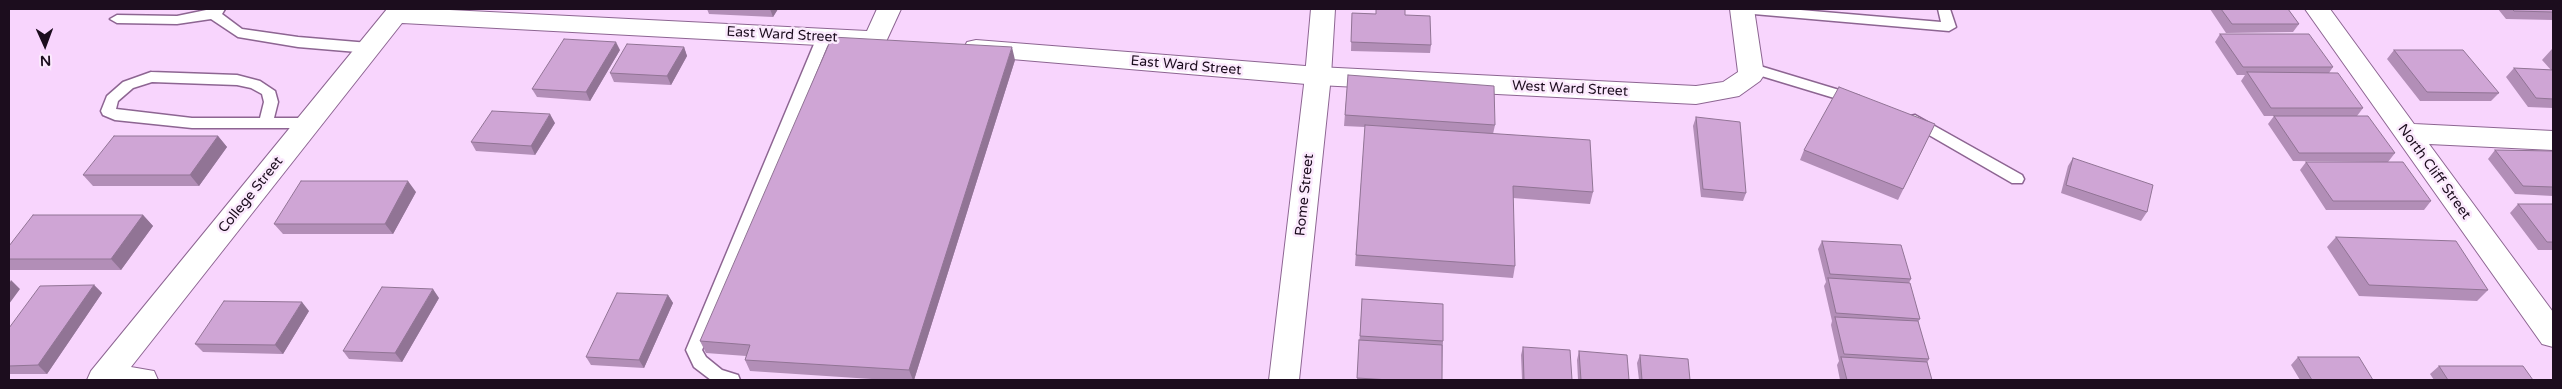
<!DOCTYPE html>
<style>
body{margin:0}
#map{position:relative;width:2562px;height:389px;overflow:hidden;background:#f8d5fd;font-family:"Varela Round",sans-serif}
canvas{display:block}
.frame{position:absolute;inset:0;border:10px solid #1c0d1e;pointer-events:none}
.north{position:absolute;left:20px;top:20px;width:50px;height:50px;-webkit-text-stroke:4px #fbe9fd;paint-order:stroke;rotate:178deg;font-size:14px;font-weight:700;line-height:20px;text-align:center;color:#1c0d1e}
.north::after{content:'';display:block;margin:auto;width:18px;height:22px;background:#1c0d1e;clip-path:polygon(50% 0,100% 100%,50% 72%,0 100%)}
</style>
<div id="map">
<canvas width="2562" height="389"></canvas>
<div class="frame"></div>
<div class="north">N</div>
</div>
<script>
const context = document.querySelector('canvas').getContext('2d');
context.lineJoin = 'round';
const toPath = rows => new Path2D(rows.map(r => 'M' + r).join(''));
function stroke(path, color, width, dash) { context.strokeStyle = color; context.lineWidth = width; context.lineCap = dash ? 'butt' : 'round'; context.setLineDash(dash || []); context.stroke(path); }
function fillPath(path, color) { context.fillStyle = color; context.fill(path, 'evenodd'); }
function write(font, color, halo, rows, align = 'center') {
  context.font = font + ' "Varela Round",sans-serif'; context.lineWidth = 5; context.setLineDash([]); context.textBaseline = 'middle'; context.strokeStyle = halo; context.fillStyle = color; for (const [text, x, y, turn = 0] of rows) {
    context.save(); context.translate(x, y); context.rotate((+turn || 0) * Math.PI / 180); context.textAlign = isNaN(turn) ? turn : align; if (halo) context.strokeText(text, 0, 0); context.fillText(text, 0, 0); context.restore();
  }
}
const lane = toPath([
 [211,9,225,9,222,14,242,29,298,37,369,43,376,48,369,53,298,47,238,37,211,19,177,24,117,23,110,19,117,15,177,16,211,9],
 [1735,9,1789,9,1941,22,1938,9,1950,9,1956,27,1949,31,1742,13,1735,9],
 [824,32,831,37,702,350,706,357,722,370,738,375,740,380,711,380,694,367,686,350,817,37,824,32],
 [1750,63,1859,96,1861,99,1854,104,1745,71,1743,68,1745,65,1750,63],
 [151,72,237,75,260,81,275,91,278,102,274,118,309,118,316,123,309,128,192,128,115,120,103,115,101,111,107,96,123,82,151,72],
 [152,82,237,85,251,88,262,94,264,102,260,118,192,118,116,109,118,101,133,88,152,82],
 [1915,115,2022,175,2024,179,2022,183,2012,183,1910,124,1908,120,1910,116,1915,115]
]);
const street = toPath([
 [387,9,430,9,867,31,877,9,901,9,884,46,875,48,402,23,131,367,154,371,158,380,87,380,91,371,387,9],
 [1730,9,1754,9,1764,75,1760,81,1739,96,1696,104,1318,85,976,56,967,54,964,48,967,42,976,40,1318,67,1696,86,1723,82,1738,72,1730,9],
 [2305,9,2330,9,2414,124,2553,131,2553,150,2429,144,2553,312,2553,347,2542,344,2305,9]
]);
const secondary = toPath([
 [1311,9,1335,9,1331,76,1299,380,1269,380,1305,76,1311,9]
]);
stroke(lane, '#8d6592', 3);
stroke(street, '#8d6592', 2);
stroke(secondary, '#8d6592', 2);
fillPath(lane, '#fff');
fillPath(street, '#fff');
fillPath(secondary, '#fff');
fillPath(toPath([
 [707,9,778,9,773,17,709,14],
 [1376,9,1405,9,1405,15,1431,45,1430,53,1351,51,1352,13,1376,14],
 [2210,9,2288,9,2299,24,2293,32,2226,33],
 [2498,9,2553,9,2553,20,2506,19],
 [2220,34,2333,67,2329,73,2363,108,2357,116,2395,153,2388,162,2293,161,2268,124,2274,116,2264,116,2241,81,2245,75,2237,75,2215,42],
 [684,47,687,56,671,85,614,82,610,73],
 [2552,49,2553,49,2553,108,2528,107,2506,77,2514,68,2551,70,2542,60],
 [620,50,590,101,537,97,532,89],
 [2394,50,2499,93,2491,101,2420,101,2387,59],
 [1015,60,914,380,887,380,750,371,745,360,746,356,706,353,700,341],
 [1348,75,1495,125,1493,134,1593,192,1590,204,1513,198,1515,266,1513,278,1355,266,1365,127,1344,126],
 [1696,117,1746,193,1743,201,1701,197,1693,126],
 [555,123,535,155,476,151,471,142],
 [1935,124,1898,200,1800,160,1804,150],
 [218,136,227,147,199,186,93,186,83,175],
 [2495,150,2553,151,2553,196,2515,194,2488,159],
 [2073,158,2147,212,2141,221,2061,193,2068,166],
 [2306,162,2431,201,2424,210,2326,210,2300,170],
 [416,192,393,234,283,234,274,224],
 [2518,204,2553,204,2553,250,2538,250,2510,213],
 [143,215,153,226,121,270,10,270,9,269,9,246],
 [2336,237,2488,290,2477,301,2359,296,2327,247],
 [1822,241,1911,279,1909,283,1920,319,1918,322,1929,359,1927,363,1932,380,1840,380,1837,365,1839,361,1831,325,1832,321,1824,286,1826,282,1818,249],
 [94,285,102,293,47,374,9,374,9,328],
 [668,295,673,303,644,368,591,365,586,357],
 [439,298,402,362,349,359,343,351],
 [1362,299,1443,341,1442,380,1357,380],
 [309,311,283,354,203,352,195,344],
 [1523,347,1572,380,1522,380,1521,355],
 [1579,351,1629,380,1578,380,1577,360],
 [1640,355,1690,380,1639,380,1637,363],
 [2298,357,2373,380,2300,380,2291,365],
 [2439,366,2533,380,2434,380,2430,374]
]), '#b28eb7');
fillPath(toPath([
 [770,9,778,9,773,17],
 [616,42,620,50,590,101,586,92],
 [684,47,687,56,671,85,667,76],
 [1012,47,1015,60,914,380,913,380,909,370],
 [550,114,555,123,535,155,531,146],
 [218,136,227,147,199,186,190,175],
 [408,181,416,192,393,234,385,224],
 [143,215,153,226,121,270,111,259],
 [11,280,20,289,9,304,9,284],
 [94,285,102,293,47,374,38,365],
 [433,289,439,298,402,362,395,353],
 [668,295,673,303,644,368,639,360],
 [302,302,309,311,283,354,275,345]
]), '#917495');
const building = toPath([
 [1376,9,1405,9,1405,15,1430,16,1431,45,1351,42,1352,13,1376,14,1376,9],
 [2221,9,2288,9,2299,24,2232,24,2221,9],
 [2512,9,2553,9,2553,12,2514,11,2512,9],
 [2220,34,2309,34,2333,67,2243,67,2220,34],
 [832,37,1012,47,909,370,745,360,750,345,700,341,832,37],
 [564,39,616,42,586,92,532,89,564,39],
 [627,44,684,47,667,76,610,73,627,44],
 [2394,50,2463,50,2499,93,2427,92,2394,50],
 [2514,68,2553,70,2553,99,2536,98,2514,68],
 [2247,72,2338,73,2363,108,2271,108,2247,72],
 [1348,75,1494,86,1495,125,1345,115,1348,75],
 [1839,87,1935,124,1903,189,1804,150,1839,87],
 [492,111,550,114,531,146,471,142,492,111],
 [2274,116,2368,116,2395,153,2299,153,2274,116],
 [1696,117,1740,122,1746,193,1703,189,1696,117],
 [1365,125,1590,140,1593,192,1513,186,1515,266,1356,255,1365,125],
 [114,136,218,136,190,175,83,175,114,136],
 [2495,150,2553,151,2553,187,2523,186,2495,150],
 [2073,158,2153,185,2147,212,2066,185,2073,158],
 [2306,162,2403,162,2431,201,2333,201,2306,162],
 [301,181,408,181,385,224,274,224,301,181],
 [2518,204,2553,204,2553,242,2547,242,2518,204],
 [33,215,143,215,111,259,9,259,9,246,33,215],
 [2336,237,2456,241,2488,290,2369,285,2336,237],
 [1822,241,1901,245,1911,279,1830,274,1822,241],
 [1828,278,1910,283,1920,319,1836,313,1828,278],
 [94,285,38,365,9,366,9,328,40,286,94,285],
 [382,287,433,289,395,353,343,351,382,287],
 [617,293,668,295,639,360,586,357,617,293],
 [1362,299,1443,304,1443,341,1360,336,1362,299],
 [224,301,302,302,275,345,195,344,224,301],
 [1835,317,1918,321,1929,359,1844,354,1835,317],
 [1359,340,1442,345,1442,380,1390,380,1357,378,1359,340],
 [1523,347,1570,350,1572,380,1524,380,1523,347],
 [1579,351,1627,355,1629,380,1581,380,1579,351],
 [1640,355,1688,359,1690,380,1642,380,1640,355],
 [1841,357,1927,362,1932,380,1847,380,1841,357],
 [2298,357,2359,357,2373,380,2312,380,2298,357],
 [2439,366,2523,366,2533,380,2448,380,2439,366]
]);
fillPath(building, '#cfa5d5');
stroke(building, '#917495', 1);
write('14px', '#1c0d1e', '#fbe9fd', [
 ["East Ward Street",782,35,3],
 ["East Ward Street",1186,66,5],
 ["West Ward Street",1570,89,3],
 ["North Cliff Street",2434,172,54],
 ["College Street",251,195,-51],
 ["Rome Street",1305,195,-84]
]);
</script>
